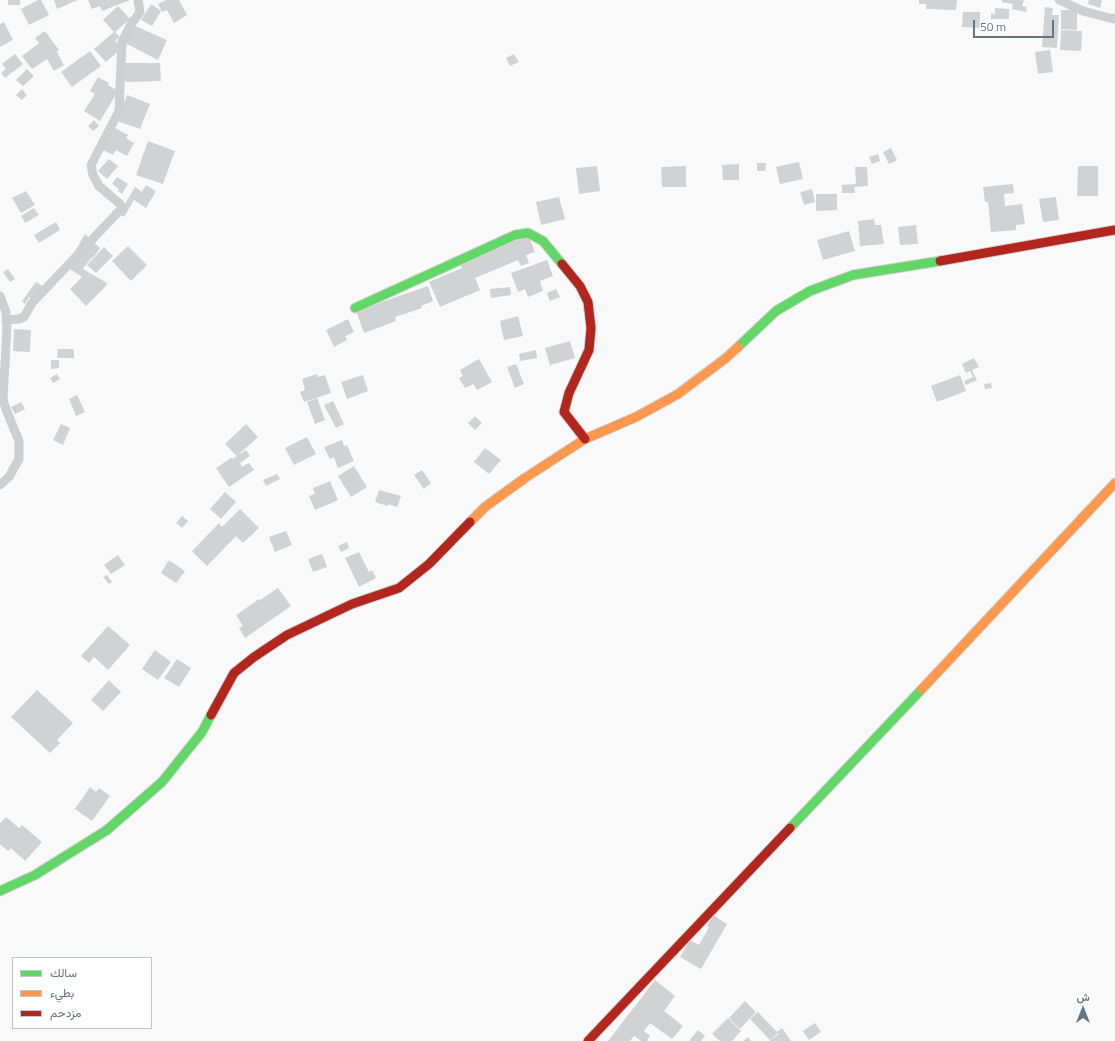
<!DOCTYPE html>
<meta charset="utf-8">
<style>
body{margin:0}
#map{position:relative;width:1115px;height:1041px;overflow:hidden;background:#f9f9f9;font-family:"Titillium Web",Vazirmatn,sans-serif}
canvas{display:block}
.legend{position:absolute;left:12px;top:957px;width:140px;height:72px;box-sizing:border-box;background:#fff;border:1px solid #c1c8cd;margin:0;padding:5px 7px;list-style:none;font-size:12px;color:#657683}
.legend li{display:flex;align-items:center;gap:8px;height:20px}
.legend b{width:20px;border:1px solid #c1c8cd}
.north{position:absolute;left:1063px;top:989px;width:40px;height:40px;-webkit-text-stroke:3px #fff;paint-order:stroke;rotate:0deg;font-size:11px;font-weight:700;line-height:16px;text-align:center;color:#657683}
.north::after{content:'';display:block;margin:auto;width:14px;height:18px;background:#657683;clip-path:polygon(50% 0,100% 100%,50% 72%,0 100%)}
.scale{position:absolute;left:973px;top:20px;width:81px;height:18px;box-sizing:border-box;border:2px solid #657683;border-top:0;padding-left:5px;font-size:12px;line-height:14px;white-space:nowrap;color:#657683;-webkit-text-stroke:3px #fff;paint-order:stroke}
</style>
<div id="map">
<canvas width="1115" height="1041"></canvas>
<ul class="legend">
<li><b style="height:5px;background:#63d668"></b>سالك</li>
<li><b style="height:5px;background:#ff974d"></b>بطيء</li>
<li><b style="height:5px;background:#b3261e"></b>مزدحم</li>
</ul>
<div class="north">ش</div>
<div class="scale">50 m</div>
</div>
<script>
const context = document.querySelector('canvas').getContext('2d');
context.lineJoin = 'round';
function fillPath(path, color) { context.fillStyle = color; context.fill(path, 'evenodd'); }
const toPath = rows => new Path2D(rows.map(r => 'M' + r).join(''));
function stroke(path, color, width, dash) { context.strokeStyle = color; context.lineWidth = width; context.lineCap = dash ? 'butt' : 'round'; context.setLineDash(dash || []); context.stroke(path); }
fillPath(toPath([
 [8,0,20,0,20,5,8,5],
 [38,0,41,0,49,15,29,25,21,9],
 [54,0,78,0,57,9],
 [88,0,130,0,102,11,100,6,92,9],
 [166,0,179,0,187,15,174,23,167,10,162,12,158,4],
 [919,0,957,0,956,10,926,9,926,4,919,4],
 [1002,0,1024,0,1022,6,1027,7,1026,12,1012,9,1013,4,1002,2],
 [1089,0,1102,0,1100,8,1088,4],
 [151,4,161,11,152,26,141,20],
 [118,6,130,19,115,32,120,37,115,41,122,48,106,62,94,49,114,32,103,20],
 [1045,7,1053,8,1052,15,1059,15,1057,48,1042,47],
 [995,8,1009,9,1009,19,991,19,991,13,995,14],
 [1061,10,1077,10,1077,30,1061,29],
 [963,12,980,12,980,28,962,27],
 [4,22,13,40,0,47,0,24],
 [133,25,167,40,158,60,125,43],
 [1061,30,1082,31,1081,51,1060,50],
 [45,31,59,50,52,55,57,52,64,65,54,71,47,59,32,69,22,56,39,43,35,38],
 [1050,50,1053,72,1038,74,1035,52],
 [90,51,101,66,72,87,61,72],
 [15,54,23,64,5,78,1,73,6,69,2,64],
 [514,54,519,62,510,66,506,58],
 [125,63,160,63,161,81,125,82],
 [27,69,34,76,23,86,16,80],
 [98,77,109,83,108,85,118,91,100,121,84,111,95,94,90,91],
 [22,89,27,95,22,100,16,95],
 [127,95,150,104,140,129,117,121],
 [94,120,99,126,93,131,88,126],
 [115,128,128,135,126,138,134,143,127,156,116,150,113,155,103,150],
 [148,141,175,151,163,184,136,175],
 [891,148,897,160,889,164,883,152],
 [878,154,880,161,872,164,869,157],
 [109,159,118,166,107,179,98,171],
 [799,162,803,179,780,184,776,167],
 [757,163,766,163,765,171,757,171],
 [739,164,739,180,723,180,722,165],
 [597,166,600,191,579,194,576,168],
 [686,166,686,187,662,187,661,167],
 [1078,166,1098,166,1098,196,1077,196],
 [855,167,867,167,868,186,854,187,855,193,842,193,842,185,856,184],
 [117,177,128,184,122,194,118,191,119,189,112,184],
 [1013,184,1014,193,1004,194,1005,206,1022,204,1025,224,1016,225,1016,230,991,232,988,202,985,202,983,187],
 [146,185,156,191,146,208,134,200,124,217,119,214,135,187,142,192],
 [812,189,815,202,804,205,800,192],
 [26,191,35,205,21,213,12,198],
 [816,194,837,194,837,210,816,211],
 [559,197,565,219,541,225,536,202],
 [1056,197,1059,220,1043,222,1039,199],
 [34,208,39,215,25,223,21,216],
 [874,219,875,225,881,225,884,244,860,246,858,221],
 [56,222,60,230,39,243,34,235],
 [916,225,918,244,900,245,898,227],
 [849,231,855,251,823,260,817,240],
 [85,234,100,248,97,253,88,262,83,269,107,283,105,287,86,306,70,289,82,277,70,269,72,256],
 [528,235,535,252,526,255,529,263,521,266,518,260,475,278,480,290,440,307,429,282,462,268,460,264],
 [128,246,147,265,131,281,112,261],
 [104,247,113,256,96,273,87,265],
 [547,260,553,276,540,281,543,291,528,297,525,289,518,292,511,273],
 [8,269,15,279,10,282,3,272],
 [36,282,44,287,35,301,29,297,25,304,22,301],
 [428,286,433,301,421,306,422,308,395,317,396,321,364,333,356,311],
 [510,287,511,295,491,298,490,289],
 [556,289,560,297,550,301,547,293],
 [518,316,523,336,504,340,500,321],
 [348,319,354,332,345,336,347,340,334,347,326,330],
 [14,329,31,330,30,352,13,351],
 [570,341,575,358,550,365,545,348],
 [58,349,74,349,74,358,57,358],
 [536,350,537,358,520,361,519,354],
 [974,358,979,367,972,370,977,380,966,385,964,381,973,377,970,371,966,373,962,364],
 [479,359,492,382,477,390,473,384,465,388,459,378,463,376,460,370],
 [51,360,59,360,59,368,51,369],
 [516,364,524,384,515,388,507,367],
 [57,374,60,379,53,383,50,378],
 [317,374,318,377,325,375,331,393,304,402,300,392,305,390,302,379],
 [363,375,368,391,347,399,341,382],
 [960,375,966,391,937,402,931,386],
 [991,383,992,388,985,389,984,384],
 [77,395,85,412,76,416,69,399],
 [317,398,325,420,315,424,307,402],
 [333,401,344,424,336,428,324,405],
 [21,402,25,409,15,414,11,407],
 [475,416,482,423,475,430,468,423],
 [61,424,70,428,63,445,53,440],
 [246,424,258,437,238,455,246,450,250,456,240,463,242,467,249,463,254,470,229,487,216,468,231,458,233,459,237,456,225,444],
 [307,437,316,454,294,465,285,448],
 [342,440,344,446,347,445,354,461,338,468,334,457,330,459,324,447],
 [485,448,501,460,489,474,474,462],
 [354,466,367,487,351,497,338,476],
 [422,470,431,483,424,489,414,475],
 [277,474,280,479,266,486,263,480],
 [330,481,338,500,315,510,309,496,315,494,313,488],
 [379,490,401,496,397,507,388,504,388,506,375,502],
 [225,492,236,502,221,519,210,509],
 [240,509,259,528,243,543,236,536,207,566,192,551,219,523,222,527],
 [182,516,188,521,182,528,176,523],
 [286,531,292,545,275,552,269,537],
 [347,542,349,548,341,552,338,546],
 [359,552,369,572,372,570,376,578,359,587,345,558],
 [322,554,327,567,313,572,308,559],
 [118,555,125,565,111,574,104,565],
 [169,560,185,571,176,583,161,573],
 [107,575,112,582,109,584,103,577],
 [278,588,291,606,245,638,239,628,243,626,236,615,259,599,260,600],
 [108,626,130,645,108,670,94,657,89,663,81,656],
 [155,650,171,662,158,680,142,669],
 [177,659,191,668,179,687,164,678],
 [109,680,121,692,103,711,91,700],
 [37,690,73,723,57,740,60,743,50,753,11,717],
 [90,787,96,792,99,788,110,796,92,821,75,809],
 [6,817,19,828,22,825,42,842,25,861,11,848,8,851,0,844,0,823],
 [713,915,727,924,701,969,680,957,690,940,699,945,709,927,707,926],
 [655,980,675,996,664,1011,683,1026,672,1039,650,1023,644,1031,650,1036,647,1041,641,1041,634,1036,630,1041,608,1041],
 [745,1001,756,1012,740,1029,729,1018],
 [758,1012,777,1032,782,1028,791,1041,769,1041,779,1034,778,1033,770,1040,750,1019],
 [728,1018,741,1031,732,1041,720,1041,712,1034],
 [815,1023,821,1032,809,1040,803,1031],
 [698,1030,705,1036,701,1041,689,1041],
 [748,1037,751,1041,743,1041]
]), '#d0d2d3');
const fast = toPath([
 [355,308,515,235,528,233,543,241,562,264],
 [738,347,776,311,810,291,853,275,940,261],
 [790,828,922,689],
 [0,891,35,875,107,830,162,782,202,732,211,715]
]);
const slow = toPath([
 [470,522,485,507,525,478,585,439,636,417,678,394,726,358,738,347],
 [922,689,1115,483]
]);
const jam = toPath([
 [940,261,1115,230],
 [562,264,580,286,588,302,591,328,589,350,569,393,564,412,585,439],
 [211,715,234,673,254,657,287,635,352,604,399,588,429,564,470,522],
 [588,1041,790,828]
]);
stroke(fast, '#d5d6d7', 11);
stroke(slow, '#d5d6d7', 11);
stroke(jam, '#d5d6d7', 11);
stroke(toPath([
 [1059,0,1083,11,1113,19,1115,18],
 [0,296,6,312,7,327,3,400,7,412,19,441,19,459,9,477,0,485],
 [6,320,19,319,24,317,32,303,122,208,120,204,99,186,93,175,91,165,119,111,122,42,130,26,140,12,138,0]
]), '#cecfd0', 9);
stroke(fast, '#63d668', 9);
stroke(slow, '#ff974d', 9);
stroke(jam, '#b3261e', 9);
</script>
